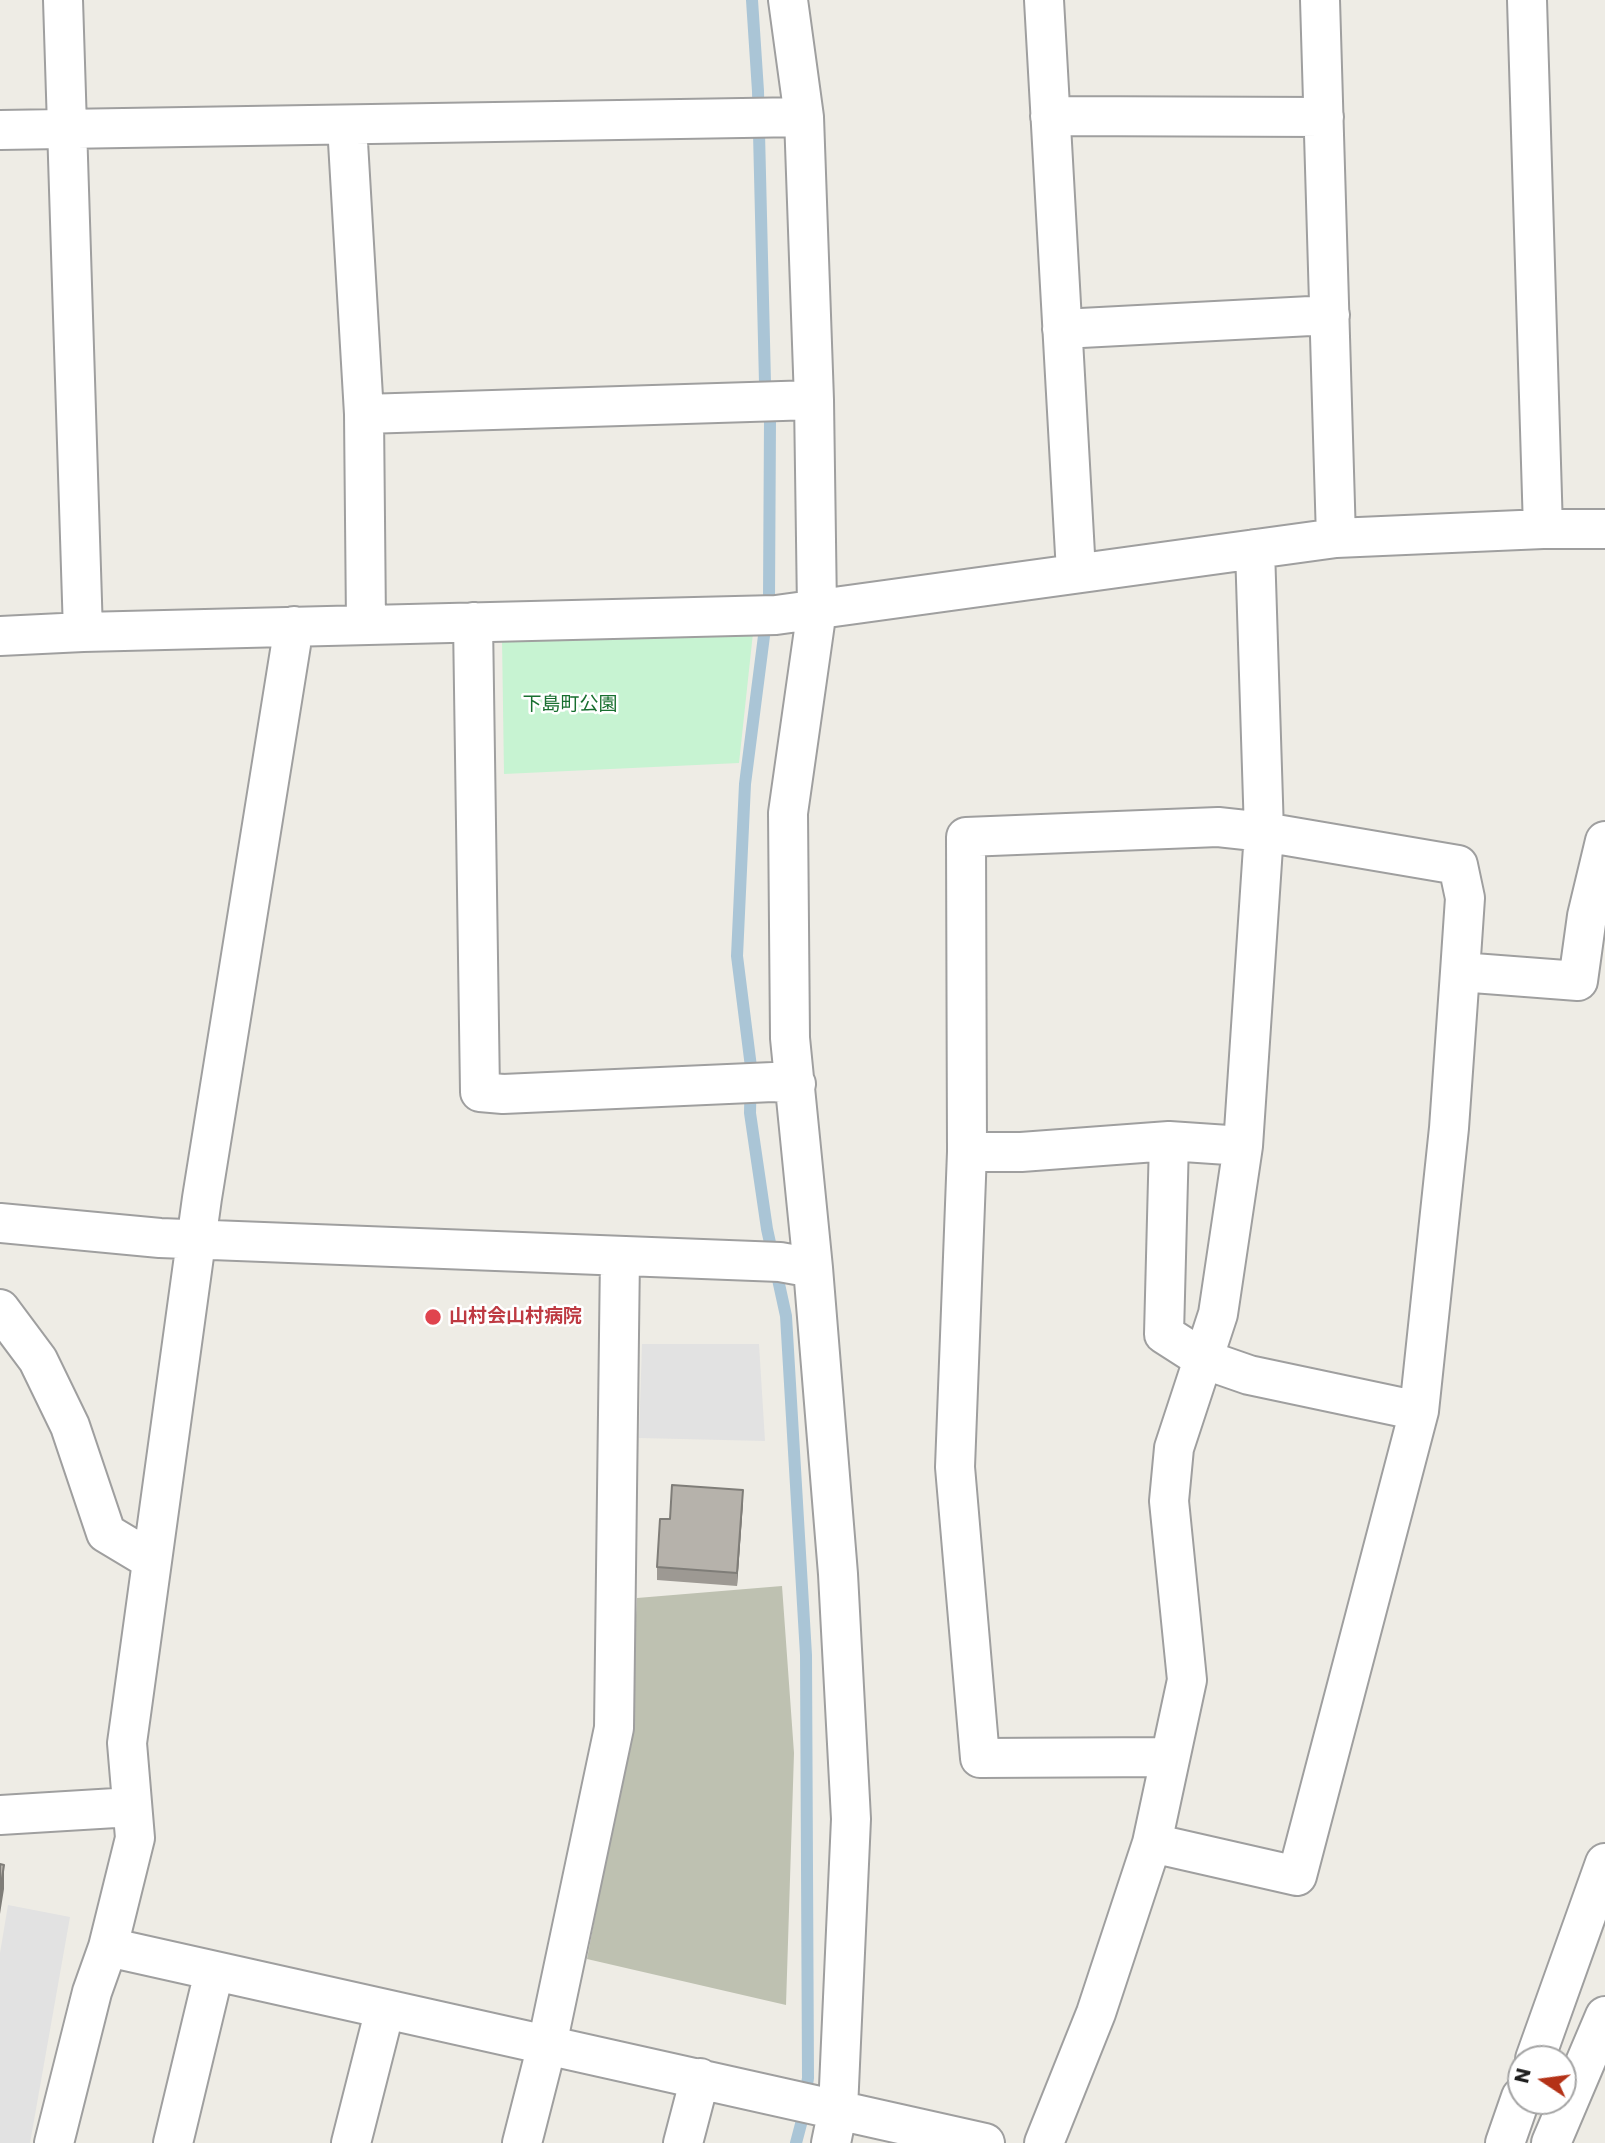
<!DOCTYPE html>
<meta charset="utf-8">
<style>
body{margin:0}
#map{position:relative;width:1605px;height:2143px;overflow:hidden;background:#eeece5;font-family:Poppins,sans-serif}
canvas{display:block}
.north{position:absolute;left:1507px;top:2045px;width:70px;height:70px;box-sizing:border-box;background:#fff;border:2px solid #a5a5a5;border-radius:50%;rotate:283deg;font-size:19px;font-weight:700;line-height:28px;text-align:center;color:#1e1e1e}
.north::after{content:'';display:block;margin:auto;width:24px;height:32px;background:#b43217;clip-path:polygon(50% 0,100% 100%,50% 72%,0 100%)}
</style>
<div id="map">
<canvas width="1605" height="2143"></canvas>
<div class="north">N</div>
</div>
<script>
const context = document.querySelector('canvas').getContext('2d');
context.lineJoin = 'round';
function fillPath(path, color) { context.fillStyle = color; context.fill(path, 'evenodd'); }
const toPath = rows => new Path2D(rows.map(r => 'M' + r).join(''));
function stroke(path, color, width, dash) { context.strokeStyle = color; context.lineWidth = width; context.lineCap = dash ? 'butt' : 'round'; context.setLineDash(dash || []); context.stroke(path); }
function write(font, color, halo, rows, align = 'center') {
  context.font = font + ' Poppins,"Noto Sans JP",sans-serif'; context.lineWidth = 5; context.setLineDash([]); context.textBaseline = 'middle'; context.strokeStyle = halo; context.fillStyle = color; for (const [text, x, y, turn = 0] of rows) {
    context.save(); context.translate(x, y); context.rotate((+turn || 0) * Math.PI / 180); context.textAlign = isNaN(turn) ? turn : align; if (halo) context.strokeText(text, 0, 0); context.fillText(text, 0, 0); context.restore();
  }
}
fillPath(toPath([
 [782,1586,794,1753,786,2005,587,1959,629,1736,637,1598]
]), '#bec1b1');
fillPath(toPath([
 [753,633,739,763,504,774,502,639]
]), '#c7f3d2');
fillPath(toPath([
 [642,1344,759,1344,765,1441,639,1438],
 [8,1905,70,1917,30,2143,0,2143,0,1953]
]), '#e2e2e2');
stroke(toPath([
 [752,0,758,91,765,383,770,420,769,597,745,784,737,956,751,1067,750,1113,767,1229,786,1316,806,1655,808,2078,801,2124,796,2143]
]), '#aac5d6', 12);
const minor = toPath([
 [63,0,83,632],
 [788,0,804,117,814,400,817,609,788,813,790,1038,813,1268,838,1574,851,1819,838,2109,831,2143],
 [1044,0,1076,572],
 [1320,0,1336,538],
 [1527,0,1543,529],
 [1050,116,1324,117],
 [347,125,364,414],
 [0,130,804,117],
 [1062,329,1330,315],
 [473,622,480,1092,503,1094,773,1082,796,1084],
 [366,624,364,414,814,400],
 [0,636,83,632,776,615,1336,538,1543,529,1605,529],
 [1460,972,1578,981,1587,916,1605,841],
 [1169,1141,1164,1334,1203,1359,1249,1375,1419,1411,1449,1128,1460,972,1465,898,1458,865,1264,832,1218,827,966,837,967,1152,1021,1152,1169,1141,1243,1146],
 [967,1152,955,1467,980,1758,1170,1757],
 [0,1223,160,1238,780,1262,813,1268],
 [0,1309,38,1360,70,1426,106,1533,151,1560],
 [0,1815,132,1807],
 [1152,1843,1297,1876,1419,1411],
 [108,1947,985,2143],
 [1535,2059,1605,1863],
 [54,2143,92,1992,108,1947,135,1838,127,1743,202,1198,294,626],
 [173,2143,214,1972],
 [351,2143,385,2009],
 [522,2143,547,2045,614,1728,620,1256],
 [683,2143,700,2078],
 [1044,2143,1096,2013,1152,1843,1187,1680,1169,1501,1174,1448,1218,1314,1243,1146,1264,832,1255,549],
 [1505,2143,1521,2097],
 [1551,2143,1605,2016]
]);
stroke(minor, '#9f9f9f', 42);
stroke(minor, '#fff', 38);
fillPath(toPath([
 [743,1502,737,1586,657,1580,657,1567,670,1519]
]), '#9d9993');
fillPath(toPath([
 [743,1490,743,1502,737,1586,737,1573],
 [4,1865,4,1889,0,1914,0,1891]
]), '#7f7d78');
const building = toPath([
 [672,1485,743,1490,737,1573,657,1567,660,1519,670,1519,672,1485],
 [0,1864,4,1865,0,1891,0,1864]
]);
fillPath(building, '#b6b2ab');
stroke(building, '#7f7d78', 2);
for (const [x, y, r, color] of [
 [433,1317,9,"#e0444e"]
]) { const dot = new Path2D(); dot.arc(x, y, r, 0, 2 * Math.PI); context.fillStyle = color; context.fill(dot); stroke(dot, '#fff', 2.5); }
write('19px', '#186f2f', '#fff', [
 ["下島町公園",570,705]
]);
write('bold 19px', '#be3a42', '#fff', [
 ["山村会山村病院",449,1317]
], 'left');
</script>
